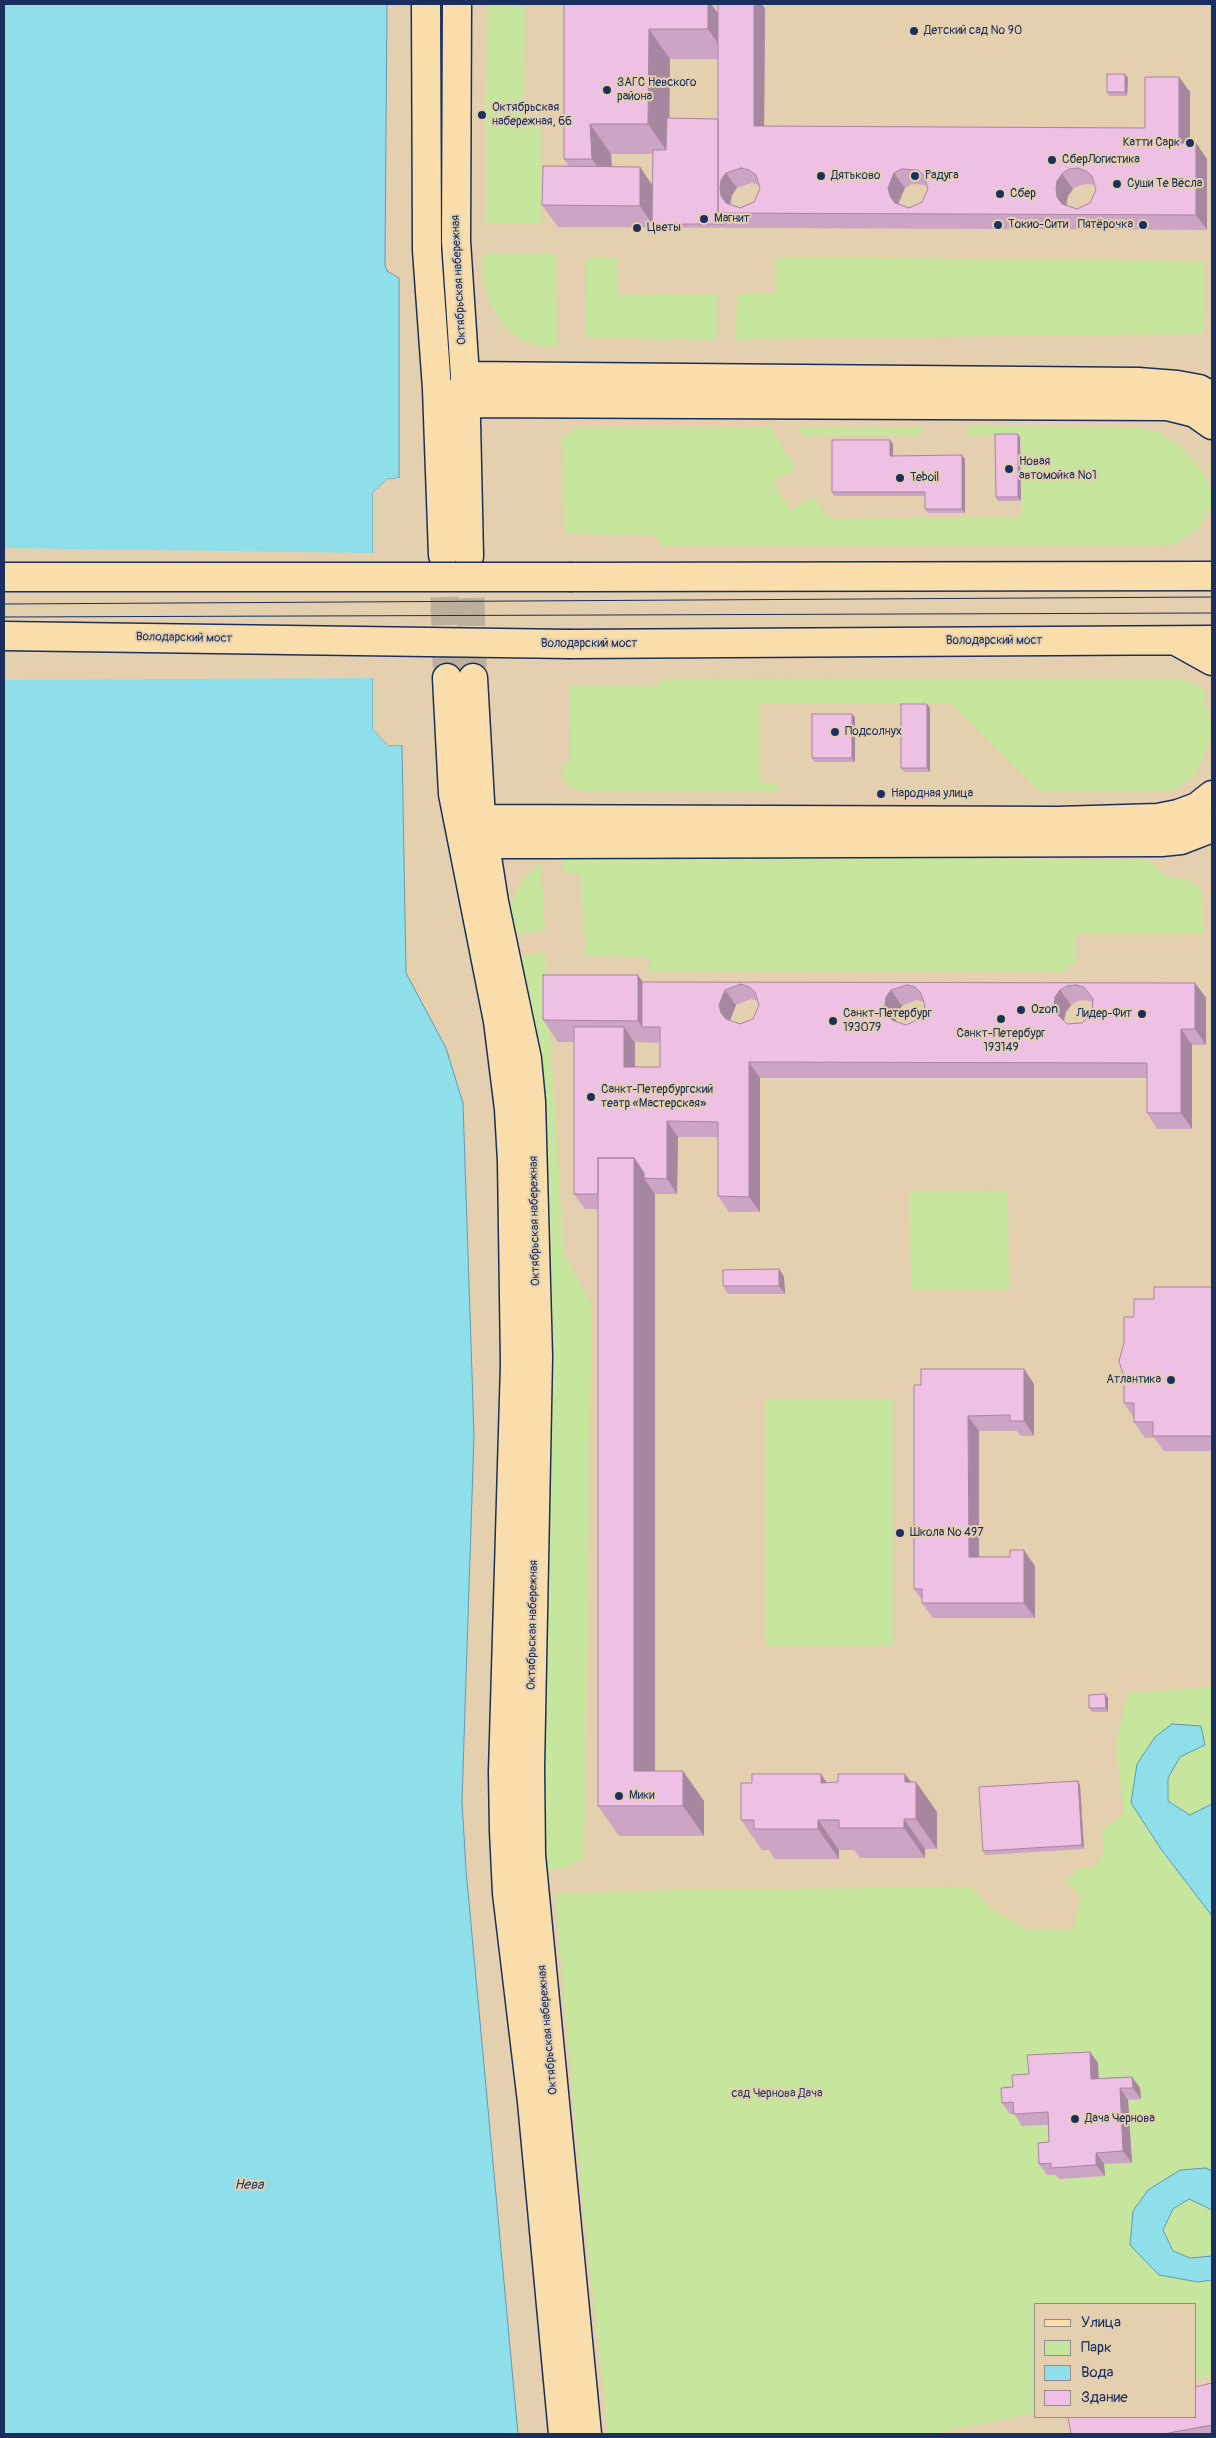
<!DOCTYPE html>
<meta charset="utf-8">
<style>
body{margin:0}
#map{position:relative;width:1216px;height:2438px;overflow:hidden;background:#e4cfae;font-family:Pangolin,sans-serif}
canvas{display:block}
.frame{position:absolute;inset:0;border:5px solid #1b2f5e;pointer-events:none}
.legend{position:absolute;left:1034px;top:2303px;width:162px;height:115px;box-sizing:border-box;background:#e4cfae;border:1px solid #948f8e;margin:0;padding:6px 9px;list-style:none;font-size:15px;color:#1b2f5e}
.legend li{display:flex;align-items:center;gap:10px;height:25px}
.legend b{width:25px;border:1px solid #948f8e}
</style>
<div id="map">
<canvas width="1216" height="2438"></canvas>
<div class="frame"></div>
<ul class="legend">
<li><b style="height:6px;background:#f9ddab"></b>Улица</li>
<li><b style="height:14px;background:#c6e69e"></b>Парк</li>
<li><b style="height:14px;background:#8fdfeb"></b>Вода</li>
<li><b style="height:14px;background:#eec0e4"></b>Здание</li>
</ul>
</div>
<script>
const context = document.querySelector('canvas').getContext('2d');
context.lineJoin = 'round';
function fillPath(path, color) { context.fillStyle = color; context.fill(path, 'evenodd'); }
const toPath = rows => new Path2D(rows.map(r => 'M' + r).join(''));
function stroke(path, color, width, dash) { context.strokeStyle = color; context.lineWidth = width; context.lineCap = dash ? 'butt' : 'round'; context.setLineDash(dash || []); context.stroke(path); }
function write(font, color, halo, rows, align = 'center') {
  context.font = font + ' Pangolin,sans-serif'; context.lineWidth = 4; context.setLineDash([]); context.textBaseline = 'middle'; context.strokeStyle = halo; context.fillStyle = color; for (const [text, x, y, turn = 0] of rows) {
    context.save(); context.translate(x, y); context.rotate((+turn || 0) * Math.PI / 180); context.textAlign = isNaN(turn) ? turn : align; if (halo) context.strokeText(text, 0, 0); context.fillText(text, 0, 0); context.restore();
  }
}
fillPath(toPath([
 [487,4,525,4,524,112,541,130,541,224,485,223],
 [484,253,556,253,557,347,529,344,512,334,499,320,490,303,484,284],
 [617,257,617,295,717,294,717,339,585,338,586,262,588,258],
 [775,257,1200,261,1203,263,1204,334,736,339,737,294,775,294],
 [969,426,1140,427,1161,433,1179,445,1197,464,1208,480,1212,492,1211,507,1197,530,1175,544,1162,545,661,545,654,535,565,534,563,446,559,446,567,434,576,428,585,427,770,428,796,468,773,483,791,511,813,497,826,515,838,519,1021,517,1022,436,969,436,967,431],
 [795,427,924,427,918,436,805,436],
 [660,679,1183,680,1200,686,1207,695,1203,700,1210,714,1212,731,1203,759,1195,775,1184,784,1171,790,1158,792,1039,791,951,704,760,704,759,782,778,784,778,791,586,792,570,786,564,781,563,775,563,764,570,764,569,686,659,686],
 [577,854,1148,860,1166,876,1182,878,1196,884,1201,891,1203,933,1075,933,1075,965,1065,965,1065,972,650,971,650,957,586,956,580,874,563,874,562,856],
 [541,863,545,930,512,935,510,912,514,895,522,881],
 [545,952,564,1255,592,1305,584,1859,564,1868,542,1871,517,957],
 [1008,1191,1009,1289,911,1290,910,1192],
 [765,1400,893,1400,893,1645,765,1645],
 [1212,1687,1212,1804,1190,1815,1168,1801,1168,1778,1201,1726,1131,1803,1161,1849,1212,1916,1212,2171,1206,2168,1133,2211,1198,2282,1212,2280,1212,2376,1195,2380,1195,2304,1035,2304,1035,2413,933,2434,608,2434,580,2177,555,1894,676,1890,972,1887,989,1907,1027,1930,1074,1929,1081,1894,1065,1882,1081,1867,1094,1867,1104,1853,1102,1830,1124,1814,1116,1746,1128,1693],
 [1190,2199,1212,2210,1212,2256,1190,2258,1173,2251,1163,2230,1173,2209]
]), '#c6e69e');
const water = toPath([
 [4,4,387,4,385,265,387,271,399,278,399,478,388,479,373,492,373,729,388,745,402,745,406,973,446,1048,463,1103,474,1435,462,1801,466,1870,518,2434,4,2434,4,4],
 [1172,1724,1201,1726,1205,1745,1180,1757,1168,1778,1168,1801,1190,1815,1212,1804,1212,1916,1161,1849,1131,1803,1137,1764,1155,1737,1172,1724],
 [1206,2168,1212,2171,1212,2210,1189,2199,1173,2209,1163,2230,1173,2251,1190,2258,1212,2256,1212,2280,1198,2282,1159,2275,1130,2245,1133,2211,1148,2190,1180,2170,1206,2168]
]);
fillPath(water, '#8fdfeb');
stroke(water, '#6199b3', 1);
fillPath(toPath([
 [399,478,399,481,389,481,376,493,376,728,389,742,402,742,402,745,388,745,373,729,373,678,4,680,4,548,373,553,373,492,388,479]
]), '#e4cfae');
stroke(toPath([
 [443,555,447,678],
 [469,556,473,678]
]), '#bcaf9e', 28, [28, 14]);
const primary = toPath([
 [426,4,427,250,437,389,443,555],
 [457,4,456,241,465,376,469,556],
 [465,376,1138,382,1177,385,1199,389,1212,396],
 [437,389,465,403,1167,406,1195,413,1212,425],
 [572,577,1212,576],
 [1176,641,1212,661],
 [571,644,1212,640],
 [447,678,453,794,498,1021,509,1109,512,1161,515,1364,503,1772,504,1831,507,1893,532,2102,563,2434],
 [473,678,481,819,494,902,527,1059,531,1102,538,1357,530,1767,531,1855,587,2434],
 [481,819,1058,821,1158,818,1178,814,1197,807,1212,795],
 [467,839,485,844,551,844,1161,842,1181,840,1212,828]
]);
stroke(primary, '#1b2f5e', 31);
stroke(primary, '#f9ddab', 28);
stroke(toPath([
 [4,604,1212,597],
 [4,617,1212,613]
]), '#1b2f5e', 1);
const primaryBridge = toPath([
 [4,577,572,577],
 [4,636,571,644]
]);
stroke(primaryBridge, '#1b2f5e', 31, []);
stroke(primaryBridge, '#f9ddab', 28);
fillPath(toPath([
 [564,4,711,4,718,13,765,8,764,126,1145,128,1179,77,1190,92,1190,143,1196,143,1207,159,1207,230,558,227,542,205,569,167,564,159],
 [670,59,718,59,718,119,669,118],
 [611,154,653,154,652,185,640,167,612,167],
 [752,183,759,185,760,189,754,202,740,208,731,204,732,195,737,188],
 [912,184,927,185,928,189,922,202,909,208,899,204,905,188],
 [1088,184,1095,185,1096,190,1090,203,1077,209,1067,205,1068,196,1073,189,1080,185],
 [1125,74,1128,78,1127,96,1109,96,1107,92],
 [1018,434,1020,438,1021,501,998,501,996,497],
 [890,440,893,444,893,456,965,459,965,513,928,513,925,509,925,496,834,496,832,492],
 [930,708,930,772,904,772,901,768],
 [855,717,855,762,815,762,812,758],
 [642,982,1195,983,1206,998,1206,1045,1192,1045,1192,1129,1157,1129,1147,1113,1147,1078,760,1078,760,1212,729,1212,718,1196,718,1137,678,1137,677,1194,655,1194,655,1771,704,1801,704,1836,619,1836,598,1806,598,1209,585,1209,574,1194,574,1042,558,1042,543,1020],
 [751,999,758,1001,759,1005,753,1019,740,1024,730,1021,736,1005],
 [917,1000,924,1002,925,1006,919,1019,906,1025,896,1022,897,1013,902,1006],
 [1086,1000,1093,1002,1092,1013,1082,1023,1067,1024,1064,1020,1066,1012,1071,1005,1078,1001],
 [635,1042,660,1043,660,1067,635,1067],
 [779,1269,784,1277,785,1294,728,1294,723,1286],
 [1212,1287,1212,1451,1164,1451,1154,1438,1145,1438,1134,1422,1134,1418,1124,1403,1124,1343,1134,1317,1154,1299],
 [1024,1369,1034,1384,1034,1436,1021,1436,1017,1431,979,1431,979,1557,1035,1566,1035,1618,933,1618,922,1603,922,1600,914,1589,921,1385],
 [1105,1694,1108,1698,1108,1712,1092,1712,1089,1708],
 [905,1774,911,1782,916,1782,937,1812,937,1849,925,1849,925,1858,860,1858,854,1850,839,1850,839,1859,775,1859,769,1850,762,1850,741,1820,827,1783,838,1782],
 [1080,1785,1084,1849,985,1855,983,1851],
 [1090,2052,1098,2063,1099,2078,1132,2077,1140,2088,1141,2099,1128,2100,1132,2163,1104,2164,1105,2176,1059,2179,1056,2175,1047,2175,1039,2164,1049,2142,1048,2125,1022,2126,1014,2114,1010,2114,1002,2103,1013,2087,1029,2074],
 [1212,2383,1212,2434,1071,2434]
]), '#cda5c4');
fillPath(toPath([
 [708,4,711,4,729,28,729,59,708,29],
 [754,4,761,4,765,8,764,142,754,126],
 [649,29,670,59,669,154,648,124],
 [1125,74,1128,78,1127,96,1125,92],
 [1179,77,1190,92,1190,159,1179,143],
 [590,124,611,154,613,189,592,159],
 [1196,143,1207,159,1207,230,1196,215],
 [640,167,655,189,652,224,640,206],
 [726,173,737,188,732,195,730,203,732,211,721,196,720,188,721,180],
 [894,173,905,188,898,203,900,212,890,196,888,188],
 [1062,174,1073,189,1068,196,1066,204,1068,212,1057,197,1056,189,1057,181],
 [1018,434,1020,438,1021,501,1018,497],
 [890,440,893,444,893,460,890,456],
 [962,455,965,459,965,513,962,509],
 [927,704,930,708,930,772,927,768],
 [852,714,855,717,855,762,852,758],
 [638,975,653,997,642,1027,638,1021],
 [1195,983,1206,998,1206,1045,1195,1029],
 [725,990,736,1005,730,1020,731,1028,721,1013,719,1005],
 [891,990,902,1006,897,1013,896,1021,897,1029,887,1014,885,1005,886,997],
 [1060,990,1071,1005,1066,1012,1064,1020,1066,1029,1056,1013,1054,1005,1055,997],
 [624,1027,635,1043,635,1082,624,1067],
 [1181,1029,1192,1045,1192,1129,1181,1113],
 [749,1062,760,1078,760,1212,749,1197],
 [667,1121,678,1137,677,1194,667,1179],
 [634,1158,648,1178,644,1178,655,1194,655,1801,634,1771],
 [779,1269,784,1277,785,1294,779,1286],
 [1024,1369,1034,1384,1034,1436,1024,1421],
 [968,1416,979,1431,979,1572,969,1557],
 [1024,1550,1035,1566,1035,1618,1024,1603],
 [1105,1694,1108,1698,1108,1712,1106,1708],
 [683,1771,704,1801,704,1836,683,1806],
 [821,1774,842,1804,821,1783],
 [905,1774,916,1789,916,1782,937,1812,937,1849,916,1819,905,1782],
 [1078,1781,1080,1785,1084,1849,1082,1845],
 [904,1819,925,1849,925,1858,904,1828],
 [818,1820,839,1850,839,1859,818,1829],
 [1090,2052,1098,2063,1099,2091,1091,2079],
 [1132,2077,1140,2088,1141,2099,1133,2088],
 [1120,2088,1128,2100,1132,2163,1123,2151],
 [1096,2153,1104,2164,1105,2176,1096,2165]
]), '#a786a0');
const building = toPath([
 [564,4,708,4,708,29,649,29,648,124,590,124,592,159,564,159,564,4],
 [718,4,754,4,754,126,1145,128,1145,77,1179,77,1179,143,1196,143,1196,215,718,213,718,4],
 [741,168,749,170,756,175,760,189,754,202,740,208,726,203,721,196,720,188,721,180,726,173,741,168],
 [1078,168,1086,171,1092,176,1096,190,1090,203,1077,209,1062,204,1057,197,1056,189,1057,181,1062,174,1069,169,1078,168],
 [902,169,918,170,924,176,928,189,922,202,909,208,895,203,890,196,888,188,894,173,902,169],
 [1107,74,1125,74,1125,92,1107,92,1107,74],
 [667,118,718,119,718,213,726,224,652,224,653,150,666,150,667,118],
 [543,166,640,167,640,206,542,205,543,166],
 [995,434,1018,434,1018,497,996,497,995,434],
 [832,440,890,440,890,456,962,455,962,509,925,509,925,492,832,492,832,440],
 [901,704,927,704,927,768,901,768,901,704],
 [812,714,852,714,852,758,812,758,812,714],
 [543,975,638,975,638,1021,543,1020,543,975],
 [642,982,1195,983,1195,1029,1181,1029,1181,1113,1147,1113,1147,1063,749,1062,749,1197,718,1196,718,1122,667,1121,667,1179,644,1178,644,1173,634,1158,598,1158,598,1194,574,1194,574,1027,624,1027,624,1067,660,1067,660,1027,642,1027,642,982],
 [741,984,749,987,755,992,759,1005,753,1019,740,1024,726,1019,721,1013,719,1005,725,990,741,984],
 [907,985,915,987,921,993,925,1006,919,1019,906,1025,892,1020,887,1014,885,1005,886,997,891,990,907,985],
 [1076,985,1084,987,1093,999,1092,1013,1082,1023,1067,1024,1056,1013,1054,1005,1055,997,1060,990,1067,986,1076,985],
 [598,1158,634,1158,634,1771,683,1771,683,1806,598,1806,598,1158],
 [779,1269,779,1286,723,1286,723,1270,779,1269],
 [1154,1287,1212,1287,1212,1436,1153,1436,1153,1422,1134,1422,1134,1403,1124,1403,1124,1377,1119,1361,1124,1343,1124,1317,1134,1317,1134,1299,1154,1299,1154,1287],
 [921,1369,1024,1369,1024,1421,1010,1421,1010,1415,968,1416,969,1557,1010,1557,1010,1550,1024,1550,1024,1603,922,1603,922,1589,914,1589,914,1385,921,1385,921,1369],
 [1105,1694,1106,1708,1089,1708,1089,1695,1105,1694],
 [752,1774,821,1774,821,1783,838,1782,838,1774,905,1774,905,1782,916,1782,916,1819,904,1819,904,1828,839,1828,839,1820,818,1820,818,1829,754,1829,754,1820,741,1820,741,1783,752,1783,752,1774],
 [1078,1781,1082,1845,983,1851,979,1787,1078,1781],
 [1090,2052,1091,2079,1132,2077,1133,2088,1120,2088,1123,2151,1096,2153,1096,2165,1051,2168,1051,2163,1039,2164,1038,2143,1049,2142,1048,2112,1014,2114,1013,2102,1002,2103,1001,2088,1013,2087,1012,2075,1029,2074,1027,2055,1090,2052],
 [1212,2383,1212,2425,1163,2434,1071,2434,1068,2417,1195,2417,1195,2387,1212,2383]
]);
fillPath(building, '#eec0e4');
stroke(building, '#a786a0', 1);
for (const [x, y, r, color] of [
 [914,31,5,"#1b2f5e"],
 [607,90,5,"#1b2f5e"],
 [482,115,5,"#1b2f5e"],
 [1190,143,5,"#1b2f5e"],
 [1052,160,5,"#1b2f5e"],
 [821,176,5,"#1b2f5e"],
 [915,176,5,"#1b2f5e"],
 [1117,184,5,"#1b2f5e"],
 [1000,194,5,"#1b2f5e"],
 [704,219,5,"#1b2f5e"],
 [998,225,5,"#1b2f5e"],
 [1143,225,5,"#1b2f5e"],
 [637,228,5,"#1b2f5e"],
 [1009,469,5,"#1b2f5e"],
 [900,478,5,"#1b2f5e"],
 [835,732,5,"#1b2f5e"],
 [881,794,5,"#1b2f5e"],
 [1021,1010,5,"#1b2f5e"],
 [1142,1014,5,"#1b2f5e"],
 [1001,1019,5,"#1b2f5e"],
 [833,1021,5,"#1b2f5e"],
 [591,1097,5,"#1b2f5e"],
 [1171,1380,5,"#1b2f5e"],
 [900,1533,5,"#1b2f5e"],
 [619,1796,5,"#1b2f5e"],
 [1075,2119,5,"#1b2f5e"]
]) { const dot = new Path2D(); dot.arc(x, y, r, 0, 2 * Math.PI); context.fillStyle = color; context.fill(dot); stroke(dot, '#e4cfae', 2); }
write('12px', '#1b2f5e', '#e4cfae', [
 ["Детский сад № 90",924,31],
 ["ЗАГС Невского",617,83],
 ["района",617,97],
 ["Октябрьская",492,108],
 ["набережная, 66",492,122],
 ["Катти Сарк",1180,143,"right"],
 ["СберЛогистика",1062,160],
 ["Дятьково",831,176],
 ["Радуга",925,176],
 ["Суши Те Вёсла",1127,184],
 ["Сбер",1010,194],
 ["Магнит",714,219],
 ["Токио-Сити",1008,225],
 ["Пятёрочка",1133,225,"right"],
 ["Цветы",647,228],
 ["Новая",1019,462],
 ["автомойка №1",1019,476],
 ["Teboil",910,478],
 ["Подсолнух",845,732],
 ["Народная улица",891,794],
 ["Ozon",1031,1010],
 ["Санкт-Петербург",843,1014],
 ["193079",843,1028],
 ["Лидер-Фит",1132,1014,"right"],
 ["Санкт-Петербург",1001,1034,"center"],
 ["193149",1001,1048,"center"],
 ["Санкт-Петербургский",601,1090],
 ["театр «Мастерская»",601,1104],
 ["Атлантика",1161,1380,"right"],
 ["Школа № 497",910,1533],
 ["Мики",629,1796],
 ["Дача Чернова",1085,2119]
], 'left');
write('12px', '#1b2f5e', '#e4cfae', [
 ["Октябрьская набережная",459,280,-93],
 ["Володарский мост",184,638,1],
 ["Володарский мост",994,641],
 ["Володарский мост",589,644],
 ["Октябрьская набережная",535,1221,-91],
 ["Октябрьская набережная",533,1625,-89],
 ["Октябрьская набережная",548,2030,-95]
]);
write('12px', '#2c4164', '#e4cfae', [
 ["сад Чернова Дача",777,2094]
]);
write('italic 14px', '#27416c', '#e4cfae', [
 ["Нева",249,2185]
]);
</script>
